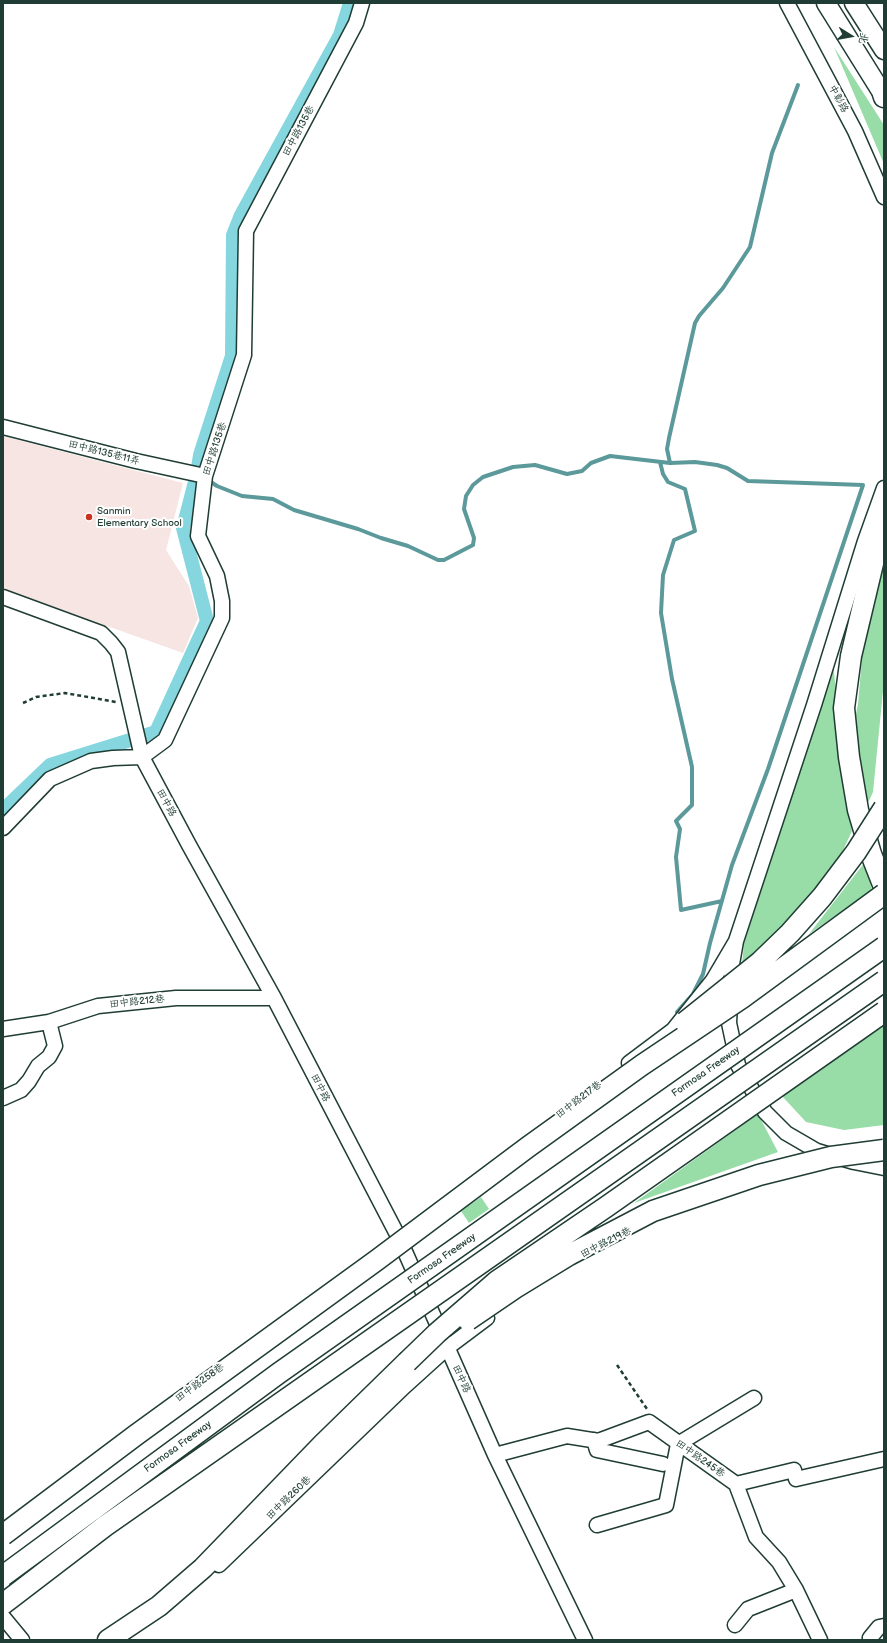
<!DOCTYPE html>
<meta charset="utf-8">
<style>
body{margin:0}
#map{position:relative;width:887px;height:1643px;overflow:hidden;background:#fff;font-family:"Balsamiq Sans","LXGW WenKai TC",sans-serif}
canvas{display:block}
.frame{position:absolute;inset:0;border:4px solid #1f3d34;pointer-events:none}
.north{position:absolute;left:831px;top:16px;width:40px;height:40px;-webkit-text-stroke:3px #fff;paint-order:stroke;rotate:101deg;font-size:11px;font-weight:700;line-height:16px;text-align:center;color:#1f3d34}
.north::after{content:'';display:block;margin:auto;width:14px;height:18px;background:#1f3d34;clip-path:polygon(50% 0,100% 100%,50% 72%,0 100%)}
</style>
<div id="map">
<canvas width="887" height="1643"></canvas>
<div class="frame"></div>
<div class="north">北</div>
</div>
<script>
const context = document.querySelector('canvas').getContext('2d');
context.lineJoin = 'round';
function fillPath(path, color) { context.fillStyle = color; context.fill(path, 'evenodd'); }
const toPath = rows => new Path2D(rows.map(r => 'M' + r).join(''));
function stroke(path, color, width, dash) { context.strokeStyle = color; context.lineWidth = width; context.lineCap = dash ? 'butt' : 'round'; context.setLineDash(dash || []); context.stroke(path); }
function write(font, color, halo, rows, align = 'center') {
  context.font = font + ' "Balsamiq Sans","LXGW WenKai TC",sans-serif'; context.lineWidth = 4; context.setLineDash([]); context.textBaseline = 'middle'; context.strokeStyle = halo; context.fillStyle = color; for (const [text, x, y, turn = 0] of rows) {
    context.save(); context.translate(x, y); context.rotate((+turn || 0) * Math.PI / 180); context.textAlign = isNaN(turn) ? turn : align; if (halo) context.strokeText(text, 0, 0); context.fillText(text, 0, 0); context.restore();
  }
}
fillPath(toPath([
 [3,436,183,483,166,550,189,586,198,618,183,653,3,589]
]), '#f6e5e2');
fillPath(toPath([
 [834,47,884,125,884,164],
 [884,538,884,681,873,792,869,801,862,807,853,728,858,704,863,646],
 [833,664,852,831,839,859,794,919,742,965,745,933],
 [865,862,872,890,809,934],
 [884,1026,884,1125,844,1130,806,1122,782,1096],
 [758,1114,778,1152,634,1203],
 [481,1197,489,1209,469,1223,461,1211]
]), '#98dca8');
stroke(toPath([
 [660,462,663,474,668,482,685,489,695,531,674,540,663,575,661,613,672,679,692,767,692,805,676,821,680,829,676,857,681,910,722,901],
 [670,463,667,449,669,438,695,323,699,316,723,288,750,247,772,153,798,85],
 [208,480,217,486,242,496,273,499,294,510,358,529,381,538,408,546,438,560,444,560,473,545,474,538,464,509,466,496,473,485,483,477,513,467,535,465,567,474,582,471,591,463,610,456,670,463,695,462,717,465,727,468,748,481,863,485,768,769,732,865,710,943,703,974,693,994,677,1012]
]), '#5c999b', 4);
stroke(toPath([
 [3,810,50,765,156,732,207,621,183,528,197,474,200,455,232,356,233,235,241,215,340,35,350,3]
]), '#85d6df', 14);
const minor = toPath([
 [787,3,855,131,884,197],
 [3,427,136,461,205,476],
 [884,488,865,541,814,705,736,941,732,964,729,1023,738,1065,765,1112,786,1133,817,1151,854,1162,884,1168],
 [3,597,101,633,111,643,118,652,142,757,189,845,274,998,399,1238,495,1455,585,1640],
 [3,828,50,779,91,761,113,758,142,757,165,740,222,618,222,601,217,576,198,536,205,476,244,355,246,231,356,23,362,3],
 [3,1029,49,1022,98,1006,176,998,274,998],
 [629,1063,673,1030,713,980,736,941],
 [3,1098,21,1090,29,1081,38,1066,49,1057,55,1046,49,1022],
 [594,1440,597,1450,663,1464],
 [495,1455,567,1436,598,1441,649,1422,736,1484,756,1537,779,1562,796,1590,820,1640],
 [736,1484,794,1470,796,1479,884,1459],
 [597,1525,666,1505,678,1444,754,1398],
 [219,1565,405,1386,447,1348,487,1318],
 [3,1617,22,1640],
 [735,1625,748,1609,796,1590],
 [871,1640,870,1638,879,1627,884,1626]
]);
const major = toPath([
 [826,3,884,96],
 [854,3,884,50]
]);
const highway = toPath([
 [883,94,884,97],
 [884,517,851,656,844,708,849,757,858,810,871,854,884,887],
 [108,1640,159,1606,203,1568,322,1445,407,1362]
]);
stroke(minor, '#1f3d34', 17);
stroke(major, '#1f3d34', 21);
stroke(highway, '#1f3d34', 23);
stroke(toPath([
 [23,703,36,697,65,693,116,702],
 [617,1365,647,1409]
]), '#1f3d34', 2.5, [4, 3]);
stroke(minor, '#fff', 14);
stroke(major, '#fff', 18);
stroke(highway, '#fff', 20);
const highwayBridge = toPath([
 [685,1022,760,962,790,933,822,897,856,852,884,808],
 [468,1320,515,1288,569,1255,653,1211,759,1175,831,1157,884,1150],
 [407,1362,437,1333,497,1281,606,1207,884,1012],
 [3,1535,136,1435,377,1260,528,1147,642,1065,742,998,884,894],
 [3,1576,279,1373,884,947],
 [3,1604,105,1526,884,981]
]);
stroke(highwayBridge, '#1f3d34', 23, []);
stroke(highwayBridge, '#fff', 20);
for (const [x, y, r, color] of [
 [89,517,4,"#c8321e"]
]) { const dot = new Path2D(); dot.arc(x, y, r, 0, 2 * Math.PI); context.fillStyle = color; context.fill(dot); stroke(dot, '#fff', 1.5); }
write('10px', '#1f3d34', '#fff', [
 ["中彰路",838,99,62],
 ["田中路135巷",299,131,-62],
 ["田中路135巷",215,449,-72],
 ["田中路135巷11弄",104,453,14],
 ["田中路",166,803,62],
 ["田中路212巷",137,1002,-6],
 ["Formosa Freeway",706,1072,-35],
 ["田中路",320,1088,63],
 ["田中路217巷",579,1100,-37],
 ["田中路219巷",606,1243,-27],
 ["Formosa Freeway",442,1259,-35],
 ["田中路",461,1379,65],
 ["田中路258巷",200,1383,-36],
 ["Formosa Freeway",178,1447,-36],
 ["田中路245巷",700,1459,35],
 ["田中路260巷",289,1498,-44]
]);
write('10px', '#1f3d34', '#fff', [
 ["Sanmin",97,511],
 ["Elementary School",97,523]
], 'left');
</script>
